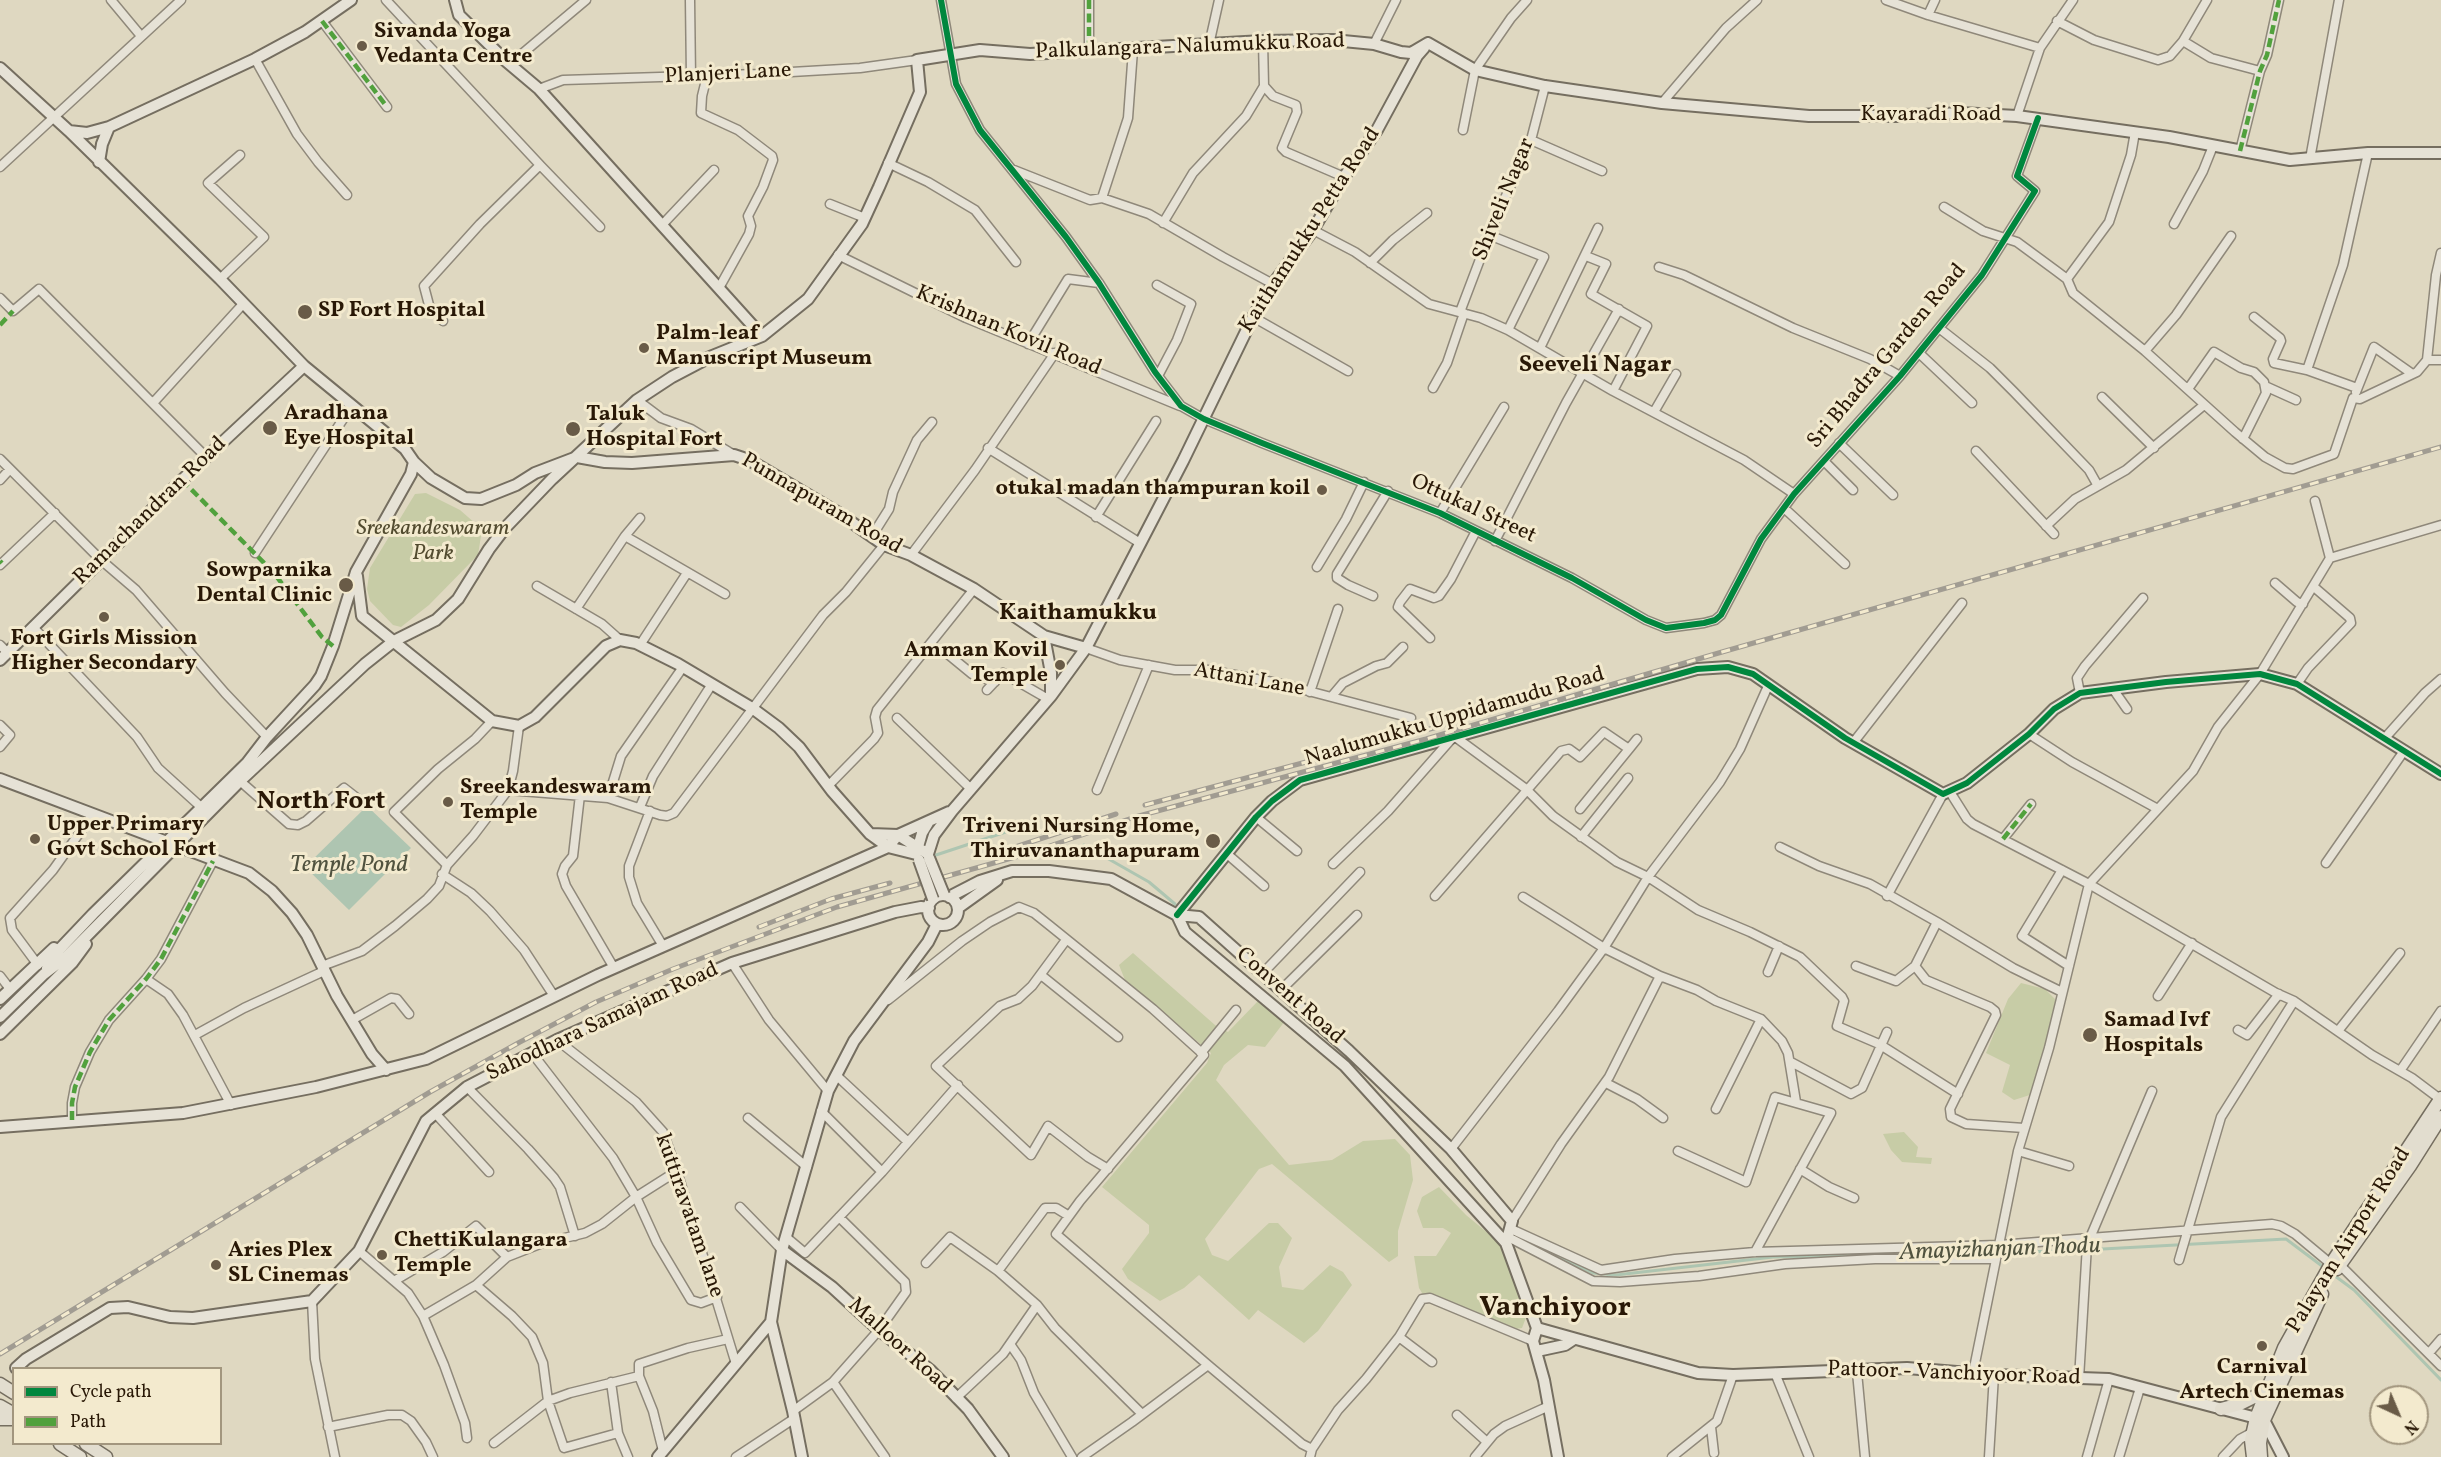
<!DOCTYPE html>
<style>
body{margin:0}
#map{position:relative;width:2441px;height:1457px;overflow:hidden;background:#dfd8c1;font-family:Vollkorn,serif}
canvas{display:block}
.legend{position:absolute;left:12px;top:1367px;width:210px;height:78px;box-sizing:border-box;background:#f3eace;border:2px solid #a2967e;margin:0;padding:8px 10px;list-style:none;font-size:18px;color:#291806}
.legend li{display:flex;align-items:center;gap:12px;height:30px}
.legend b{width:30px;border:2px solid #a2967e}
.north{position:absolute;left:2369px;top:1385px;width:60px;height:60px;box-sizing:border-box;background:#f3eace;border:2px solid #a2967e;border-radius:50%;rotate:136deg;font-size:16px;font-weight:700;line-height:24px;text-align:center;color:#291806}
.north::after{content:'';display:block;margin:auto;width:21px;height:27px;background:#695b47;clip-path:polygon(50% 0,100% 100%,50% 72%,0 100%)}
</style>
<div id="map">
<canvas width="2441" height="1457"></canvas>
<ul class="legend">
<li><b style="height:8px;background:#00873e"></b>Cycle path</li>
<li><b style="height:8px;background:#51a13d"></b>Path</li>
</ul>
<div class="north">N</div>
</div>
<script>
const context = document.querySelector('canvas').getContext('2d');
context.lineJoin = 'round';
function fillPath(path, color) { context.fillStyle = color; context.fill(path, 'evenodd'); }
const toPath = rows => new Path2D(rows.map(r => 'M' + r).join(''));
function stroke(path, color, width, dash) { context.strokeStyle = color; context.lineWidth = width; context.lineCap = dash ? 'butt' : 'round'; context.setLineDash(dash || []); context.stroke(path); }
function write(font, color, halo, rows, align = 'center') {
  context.font = font + ' Vollkorn,serif'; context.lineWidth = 6; context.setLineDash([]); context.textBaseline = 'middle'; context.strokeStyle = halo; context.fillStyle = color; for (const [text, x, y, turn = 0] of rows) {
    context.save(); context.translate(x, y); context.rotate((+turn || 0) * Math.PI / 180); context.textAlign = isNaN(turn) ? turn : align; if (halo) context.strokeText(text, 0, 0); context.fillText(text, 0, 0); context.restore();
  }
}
fillPath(toPath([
 [426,493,460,510,476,524,481,536,478,555,429,605,401,627,393,625,370,601,367,589,370,568,415,494],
 [1133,953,1215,1025,1228,1032,1258,1001,1274,1010,1285,1021,1265,1047,1248,1045,1224,1065,1216,1080,1289,1165,1332,1160,1363,1141,1395,1139,1410,1155,1413,1180,1398,1231,1398,1256,1389,1262,1272,1164,1259,1169,1205,1239,1212,1255,1228,1261,1269,1223,1278,1223,1292,1238,1279,1267,1282,1287,1303,1290,1330,1265,1343,1272,1352,1285,1318,1331,1304,1343,1258,1310,1249,1320,1199,1275,1184,1288,1160,1301,1128,1279,1122,1269,1149,1233,1149,1225,1102,1187,1207,1063,1211,1053,1125,980,1119,965],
 [2021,983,2045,989,2056,1000,2033,1094,2014,1100,2002,1092,2010,1065,1986,1053,2008,999],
 [1904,1132,1918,1147,1916,1157,1932,1158,1931,1164,1902,1162,1891,1150,1883,1134],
 [1439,1187,1466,1215,1501,1244,1527,1315,1522,1328,1515,1329,1474,1312,1427,1301,1419,1288,1414,1256,1436,1256,1451,1233,1443,1228,1423,1228,1417,1211,1422,1197]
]), '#c7cca6');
fillPath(toPath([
 [367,806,411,848,349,910,305,867]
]), '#aec5b1');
stroke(toPath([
 [1084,845,1149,882,1175,904],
 [936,855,1036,822],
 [1517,1237,1593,1273,1616,1275,1773,1257,2066,1251,2286,1239,2326,1269],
 [2331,1273,2354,1290,2441,1380]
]), '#aec5b1', 3);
const street = toPath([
 [111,0,141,36],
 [386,0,540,165,480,224,424,286,429,305,443,321],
 [690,0,691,77],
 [941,0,956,84,980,130,1066,237,1099,283,1155,372,1181,406,1204,419,1262,443,1440,513,1572,578,1646,620,1666,628,1704,623,1715,620,1721,615,1761,539,1794,494,1900,376,1982,275,2035,191,2017,176,2038,118],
 [1089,0,1089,50],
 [1886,0,1928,15,2040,48],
 [1928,15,1935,0],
 [322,21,387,107],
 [2057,21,2094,40,2158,60,2170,56,2183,41,2207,0],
 [2183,41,2211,58,2260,71],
 [1374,44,1396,0],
 [1209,45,1219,0],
 [255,59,297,134,318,162,347,195],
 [507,62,523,53,586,0],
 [707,76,702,96,701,113,738,130,772,156,773,160,763,187,748,216,751,226,749,234,719,288],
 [1264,86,1273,96,1296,105,1297,112,1282,148,1286,152,1344,177],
 [539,89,563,80,757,74,860,68,917,60],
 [1662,103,1726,28,1757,0],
 [2017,116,2040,48,2073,0],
 [1463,130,1475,70,1511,18,1527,0],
 [1531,140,1602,171],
 [2240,151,2260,71,2267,55,2279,0],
 [2310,159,2339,0],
 [888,163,928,182,975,210,1016,262],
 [540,165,600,227],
 [0,167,181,0],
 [1014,170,1090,200,1102,198,1149,214,1223,257,1273,284],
 [1102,198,1128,118,1133,50],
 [830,204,865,218],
 [1944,207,1983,231,2017,242,2055,270,2067,279,2073,293,2145,351,2235,432,2265,457,2285,468,2293,469,2334,454,2353,398,2360,399,2417,372,2427,360,2436,275,2441,253],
 [1163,223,1193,173,1246,116,1264,86,1263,41],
 [2174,224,2203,171,2213,146],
 [662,225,714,170],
 [1313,230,1355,252,1429,304,1481,318,1508,330,1613,391,1744,460,1794,494],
 [1489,235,1544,257,1508,330],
 [838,255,966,318,1180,406],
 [1586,256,1606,264,1591,294,1647,326,1613,391],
 [1370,263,1393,240,1427,213],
 [1659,267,1684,275,1793,328,1870,359,1900,376],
 [220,279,264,237,208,183,240,155],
 [2067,279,2109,222,2131,155,2135,132],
 [1157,285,1191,304,1177,340,1158,376],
 [0,298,13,311,39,289,206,457],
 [1460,312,1493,225,1531,140,1545,86],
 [1253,317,1348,371],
 [2254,317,2280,338,2281,341,2273,359,2274,363,2307,370,2357,388],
 [1939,328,1990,368,2014,392,2089,470,2098,486],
 [1028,344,1068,279,1099,283],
 [1540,348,1598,228],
 [2145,351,2176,315,2231,236],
 [1919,353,1972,403],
 [2427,360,2441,360],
 [2307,370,2343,265,2368,153],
 [2265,386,2296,400],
 [1433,388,1447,363,1464,313],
 [2188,389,2214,352,2241,368,2254,372,2264,382,2266,393,2243,439],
 [2356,392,2374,347,2411,373],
 [2102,397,2154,448],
 [637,400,661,418,691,429,734,455],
 [153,403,243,304],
 [1654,412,1676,374],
 [1839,443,1893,495],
 [988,448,1140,543],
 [1976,451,2054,534],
 [0,459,101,560,136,590,225,693,267,737],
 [1824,461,1853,490],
 [0,480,10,469],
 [2315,501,2330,558],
 [1784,508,1845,564],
 [1440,513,1504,407],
 [1096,517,1156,421],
 [2046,526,2075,499,2126,470,2204,405],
 [625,536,725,594],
 [872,536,889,509,893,492,917,440,932,422],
 [1495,541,1566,403,1619,309],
 [255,553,351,407],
 [911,555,975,470,1055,353],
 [0,565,55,513],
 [1317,567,1346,519,1364,482],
 [2275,583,2297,602,2303,604],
 [537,586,602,624,620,640],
 [1373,596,1348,585,1337,578,1337,574,1388,491],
 [576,609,625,536,640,518],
 [33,627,137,737,158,768,201,807],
 [1430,638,1398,607,1400,602,1410,589,1434,598,1439,596,1451,579,1476,531],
 [0,645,8,653],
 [640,645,687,573],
 [1086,648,1120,660,1175,670,1208,670,1278,683,1411,718],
 [944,651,972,674,995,682],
 [2297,684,2308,668,2351,623,2350,618,2314,587],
 [2113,689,2127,709],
 [987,690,1003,673,1048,699],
 [1310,692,1338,609],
 [2080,693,2077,678,2085,666,2143,598],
 [1332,696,1343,683,1376,666,1387,663,1403,647],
 [897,718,971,789],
 [0,725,10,735,0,747],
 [2029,734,2072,762,2156,808],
 [2384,739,2425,693,2441,679],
 [1853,743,1962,603],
 [1629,749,1637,739],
 [240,781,289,824,298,825,306,821,344,788,362,802],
 [828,786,874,739,878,733,875,717,877,710,974,589],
 [508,790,608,798,660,815,667,816,674,813,823,615,846,592,884,545],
 [1097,790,1149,665],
 [1950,792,1967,819,1973,824,2089,884,2276,993,2294,1001,2372,1055,2412,1078,2440,1099],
 [580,795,573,856,565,866,562,874,566,886,614,968],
 [608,798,621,756,683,667],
 [640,807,653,776,712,684],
 [650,811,629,866,629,877,637,903,663,946],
 [1256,817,1297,851],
 [1581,837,1628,778],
 [2003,839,2031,804],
 [1780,847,1819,866,1870,884,1937,922,1915,966,1926,980,1990,1007,1995,1011,1996,1015,1950,1109,1951,1117,1966,1124,2024,1128],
 [1226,853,1264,886],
 [2326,863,2404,751],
 [1333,864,1388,811,1454,736,1526,789,1553,816,1617,862,1648,877,1698,910,1750,932,1800,957,1842,997,1844,1001,1837,1026,1879,1044,1958,1094],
 [447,865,394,812,438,769,475,739,492,721],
 [2062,870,2022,936,2069,966],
 [442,874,471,893,490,911,524,950,554,996],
 [1435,896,1561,751,1569,749,1580,757,1604,732,1629,749,1580,809],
 [1887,896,1943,794],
 [1523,897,1604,948,1660,976],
 [1937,922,2013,968,2062,992],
 [1066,940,1032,986,1018,999,1000,1006,936,1066,1031,1155,1048,1126,1088,1157,1108,1169],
 [732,963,769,1020,828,1091],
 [38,965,12,930,10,918,53,870,93,814],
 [322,966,362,951,395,926,427,899,439,886,447,865,473,836,508,790,513,771,519,726],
 [1856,966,1896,981,1915,966],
 [1768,972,1779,946],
 [1262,974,1360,872],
 [1041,975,1118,1037],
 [0,976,10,989],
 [146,979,168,994,183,1015,231,1105],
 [1281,990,1357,915],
 [2158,996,2192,943],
 [888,1000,962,941,990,922,1019,907,1034,913,1049,925,1153,1009,1204,1055,1080,1201,1056,1234,1208,1365,1302,1444,1312,1449],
 [352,1020,391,998,397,999,409,1014],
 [2238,1030,2247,1035,2279,994],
 [2338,1031,2400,953],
 [195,1035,244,1008,324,971],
 [557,1040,636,1102,663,1132,677,1171,736,1364],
 [532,1053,613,1158,636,1197,657,1243,691,1300,701,1303,717,1297],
 [1201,1053,1236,1010],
 [1791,1062,1851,1094,1862,1088,1887,1032],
 [2400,1071,2441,1011],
 [836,1075,908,1142],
 [1606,1083,1637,1099,1663,1118],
 [467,1087,528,1149,554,1178,560,1187,575,1236],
 [1716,1109,1761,1019],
 [821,1111,882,1172],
 [435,1113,489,1172],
 [748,1118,807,1167],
 [72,1120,72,1103,75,1087,90,1052,109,1020,146,979,161,959,213,861],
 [1451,1149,1558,1011,1604,948,1648,877,1720,782,1740,749,1768,686],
 [1678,1151,1746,1182,1775,1097,1831,1113,1755,1252],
 [2018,1151,2069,1166],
 [1800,1169,1829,1187,1854,1198],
 [740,1207,782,1250],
 [1512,1221,1561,1144,1609,1077,1660,976,1697,990,1716,1001,1761,1019,1782,1041,1788,1053,1796,1102],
 [1511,1229,1601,1270,1675,1259,1755,1252,1999,1245,2272,1224,2281,1226,2295,1234,2331,1264],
 [786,1237,805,1253,882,1172,958,1085],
 [1508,1237,1593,1281,1620,1282,1699,1276,1785,1264,1875,1259,1996,1259],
 [359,1251,408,1293,423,1316,444,1365,465,1423,467,1438],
 [2179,1260,2221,1117,2294,1001],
 [926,1263,950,1237,998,1271,1037,1305,1055,1328,1142,1414],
 [2340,1265,2441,1366],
 [998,1271,1045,1208,1056,1208,1069,1216],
 [394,1281,443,1252,476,1226,507,1257],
 [476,1285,512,1316,532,1337,543,1363,548,1401,564,1448,618,1433],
 [312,1301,315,1359,335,1457],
 [423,1316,476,1285,507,1257,540,1244,585,1233,602,1224,636,1197,677,1171],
 [1399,1337,1432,1362],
 [1010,1344,1021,1360,1034,1393,1072,1457],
 [2429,1353,2441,1339],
 [1857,1372,1865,1457],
 [1775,1373,1809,1457],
 [1973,1373,2018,1151,2049,1048,2089,884,2193,771,2218,727,2260,674,2330,558,2441,525],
 [2079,1379,2087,1245,2152,1091],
 [611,1382,618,1433,628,1457],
 [833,1382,885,1457],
 [956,1398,1003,1354,1037,1305],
 [793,1411,833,1382,879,1330,906,1292,905,1282,839,1217],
 [1457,1415,1487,1442],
 [328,1427,388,1415,402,1415,411,1421,426,1442,433,1457],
 [1711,1427,1714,1453],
 [494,1443,548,1401,570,1393,639,1376],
 [663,1451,653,1411,639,1376,639,1364,688,1348,728,1339],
 [736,1457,795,1418],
 [1082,1457,1132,1422,1208,1365],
 [1310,1457,1312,1449,1338,1410,1366,1379,1399,1337,1422,1299,1430,1298,1533,1341],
 [1475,1457,1494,1434,1505,1426,1549,1406],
 [1672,1457,1717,1421,1733,1375],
 [1989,1457,1994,1375],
 [2087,1457,2109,1379],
 [2119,1457,2140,1388],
 [2223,1457,2240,1439,2253,1432]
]);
const secondary = toPath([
 [455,0,459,15,507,62,539,89,762,336],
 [1428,43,1475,70,1545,86,1662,103,1809,116,1900,116,1960,113,2017,116,2169,137,2290,160,2368,153,2441,153],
 [0,68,69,131,220,279,304,366,405,449,414,462,411,474,356,572,333,646,321,676,315,685,267,737,247,763,93,914,55,954,47,968],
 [69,131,87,133,109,127],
 [99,162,102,144,109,127,255,59,305,32,351,0],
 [414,462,431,478,465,498,481,499,516,485,535,473,577,457,605,462,632,463,734,455,749,460,837,512,884,545,911,555,974,589,1044,636,1086,648],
 [357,576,362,616,492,721,519,726,535,717,606,646,620,640,636,643,678,664,752,708,779,728,799,747,832,791,870,834,888,847,916,854],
 [1044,636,1051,673,1051,695],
 [0,660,182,480,304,366],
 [0,779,249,873,272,891,292,913,307,935,337,996,372,1054,386,1070],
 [871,834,898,835,949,812],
 [898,835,928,854],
 [916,854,922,833,928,823],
 [928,854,934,835,952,811,1051,696,1086,648,1183,461,1253,317,1273,284,1313,230,1344,177,1377,130,1417,56,1424,48],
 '928 910a15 15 0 1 1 30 0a15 15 0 1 1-30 0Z',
 [949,897,980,881,1012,871,1049,871,1111,879,1177,915,1199,917,1349,1051,1451,1149,1512,1221,1506,1243],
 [958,908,997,880],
 [1177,915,1256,817,1272,801,1300,780,1697,669,1728,667,1753,674,1845,738,1943,794,1967,783,2029,734,2054,709,2080,693,2166,682,2260,674,2297,684,2441,774],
 [1177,915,1185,932,1345,1066,1506,1243,1537,1328,1533,1341,1544,1380,1558,1457],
 [0,999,54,948],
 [0,1017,44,974,65,958,240,781,365,664,394,641,436,620,458,599,489,549,505,528,552,479,637,400,672,377,710,357,762,336,808,299,862,224,879,187,920,92,917,60,980,50,1030,54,1263,41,1333,40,1374,44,1401,52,1411,53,1428,43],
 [0,1034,72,963,86,944],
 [0,1127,183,1113,316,1087,426,1059,598,975,888,847,898,835],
 [782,1250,832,1287,879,1330,930,1370,968,1409,1003,1457],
 [1537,1328,1698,1373,1733,1375,1907,1368,1994,1375,2109,1379,2264,1420,2283,1457],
 [1537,1351,1565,1345,1574,1339],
 [16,1368,26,1359,110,1308,128,1307,170,1317,193,1318,312,1301,359,1251,426,1121,467,1087,557,1040,732,963,895,912,921,907,929,908],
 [658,1457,771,1322],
 [802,1457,793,1411,771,1322,782,1250,828,1091,854,1041,928,942,937,924]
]);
const primary = toPath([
 [2337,1269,2410,1166,2441,1117],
 [0,1384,14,1393],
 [0,1406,14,1414],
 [2221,1409,2240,1404,2258,1395,2267,1386],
 [0,1419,14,1419],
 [60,1444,80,1457],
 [86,1444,106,1457],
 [2253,1457,2251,1440,2256,1418,2284,1348,2331,1264,2441,1098],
 [2261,1457,2260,1443,2264,1420,2322,1294]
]);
stroke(street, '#8f887a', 11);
stroke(secondary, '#756e60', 14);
stroke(primary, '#756e60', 15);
stroke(street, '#e6e2d6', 8);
stroke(secondary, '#e6e2d6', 10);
stroke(primary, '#e2ddcf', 12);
const rail = toPath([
 [1145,805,1441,726],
 [997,853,1116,814],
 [759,927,831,899,890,883],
 [0,1354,430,1092,520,1042,596,1002,673,969,837,907,1026,854,1135,817,1426,739,1722,652,2441,447]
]);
stroke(rail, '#a19c92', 5);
stroke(rail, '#f3eace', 3, [9]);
const secondaryBridge = toPath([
 [929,858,944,895],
 [919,860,933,899]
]);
stroke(secondaryBridge, '#756e60', 14, []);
stroke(secondaryBridge, '#e6e2d6', 10);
stroke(toPath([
 [1089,0,1089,50],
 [322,21,387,107],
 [2240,151,2260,71,2267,55,2279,0],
 [0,325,13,311],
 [182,480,274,573,322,637,333,646],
 [0,561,2,563],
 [2003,839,2031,804],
 [72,1120,72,1103,75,1087,90,1052,109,1020,146,979,161,959,213,861]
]), '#51a13d', 4.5, [9, 4.5]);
stroke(toPath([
 [941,0,956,84,980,130,1066,237,1099,283,1155,372,1181,406,1204,419,1262,443,1440,513,1572,578,1646,620,1666,628,1704,623,1715,620,1721,615,1761,539,1794,494,1900,376,1982,275,2035,191,2017,176,2038,118],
 [1177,915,1256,817,1272,801,1300,780,1697,669,1728,667,1753,674,1845,738,1943,794,1967,783,2029,734,2054,709,2080,693,2166,682,2260,674,2297,684,2441,774]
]), '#00873e', 6);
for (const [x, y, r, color] of [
 [362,46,6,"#695b47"],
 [305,312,8,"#695b47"],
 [644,348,6,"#695b47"],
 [270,428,8,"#695b47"],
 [573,429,8,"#695b47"],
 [1322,490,6,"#695b47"],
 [346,585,8,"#695b47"],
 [104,617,6,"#695b47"],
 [1060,665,6,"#695b47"],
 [448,802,6,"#695b47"],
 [35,839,6,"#695b47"],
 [1213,841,8,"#695b47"],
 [2090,1035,8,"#695b47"],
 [382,1255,6,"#695b47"],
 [216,1265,6,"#695b47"],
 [2262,1346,6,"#695b47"]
]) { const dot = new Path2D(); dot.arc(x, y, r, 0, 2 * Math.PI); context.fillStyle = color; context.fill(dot); stroke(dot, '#f3eace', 2); }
write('bold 22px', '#291806', '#f3eace', [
 ["Sivanda Yoga",374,33],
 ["Vedanta Centre",374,58],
 ["SP Fort Hospital",318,312],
 ["Palm-leaf",656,335],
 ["Manuscript Museum",656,360],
 ["Aradhana",284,415],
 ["Eye Hospital",284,440],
 ["Taluk",586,416],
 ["Hospital Fort",586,441],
 ["otukal madan thampuran koil",1310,490,"right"],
 ["Sowparnika",332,572,"right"],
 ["Dental Clinic",332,597,"right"],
 ["Fort Girls Mission",104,640,"center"],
 ["Higher Secondary",104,665,"center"],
 ["Amman Kovil",1048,652,"right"],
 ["Temple",1048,677,"right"],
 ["Sreekandeswaram",460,789],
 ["Temple",460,814],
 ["Upper Primary",47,826],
 ["Govt School Fort",47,851],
 ["Triveni Nursing Home,",1200,828,"right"],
 ["Thiruvananthapuram",1200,853,"right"],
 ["Samad Ivf",2104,1022],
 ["Hospitals",2104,1047],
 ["ChettiKulangara",394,1242],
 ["Temple",394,1267],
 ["Aries Plex",228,1252],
 ["SL Cinemas",228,1277],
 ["Carnival",2262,1369,"center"],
 ["Artech Cinemas",2262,1394,"center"]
], 'left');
write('22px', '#291806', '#f3eace', [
 ["Palkulangara- Nalumukku Road",1190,48,-2],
 ["Planjeri Lane",728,75,-3],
 ["Kavaradi Road",1931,116],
 ["Shiveli Nagar",1505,200,-68],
 ["Kaithamukku Petta Road",1311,231,-57],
 ["Krishnan Kovil Road",1008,332,23],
 ["Sri Bhadra Garden Road",1888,357,-50],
 ["Punnapuram Road",821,505,30],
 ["Ottukal Street",1473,510,25],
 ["Ramachandran Road",151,512,-44],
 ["Attani Lane",1249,681,10],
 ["Naalumukku Uppidamudu Road",1455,718,-16],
 ["Convent Road",1289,997,41],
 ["Sahodhara Samajam Road",603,1023,-25],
 ["kuttiravatam lane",688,1216,71],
 ["Palayam Airport Road",2350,1241,-58],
 ["Malloor Road",899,1347,42],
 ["Pattoor - Vanchiyoor Road",1954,1375,2]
]);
write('italic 22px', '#524b2f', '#f3eace', [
 ["Sreekandeswaram",433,530],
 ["Park",433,555]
]);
write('bold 24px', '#291806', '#f3eace', [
 ["Seeveli Nagar",1595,367],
 ["Kaithamukku",1078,615]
]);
write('italic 24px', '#50523f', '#f3eace', [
 ["Temple Pond",349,867],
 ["Amayizhanjan Thodu",2000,1251,-2]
]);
write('bold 26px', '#291806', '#f3eace', [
 ["North Fort",321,803]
]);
write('bold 28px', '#291806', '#f3eace', [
 ["Vanchiyoor",1555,1310]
]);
</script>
